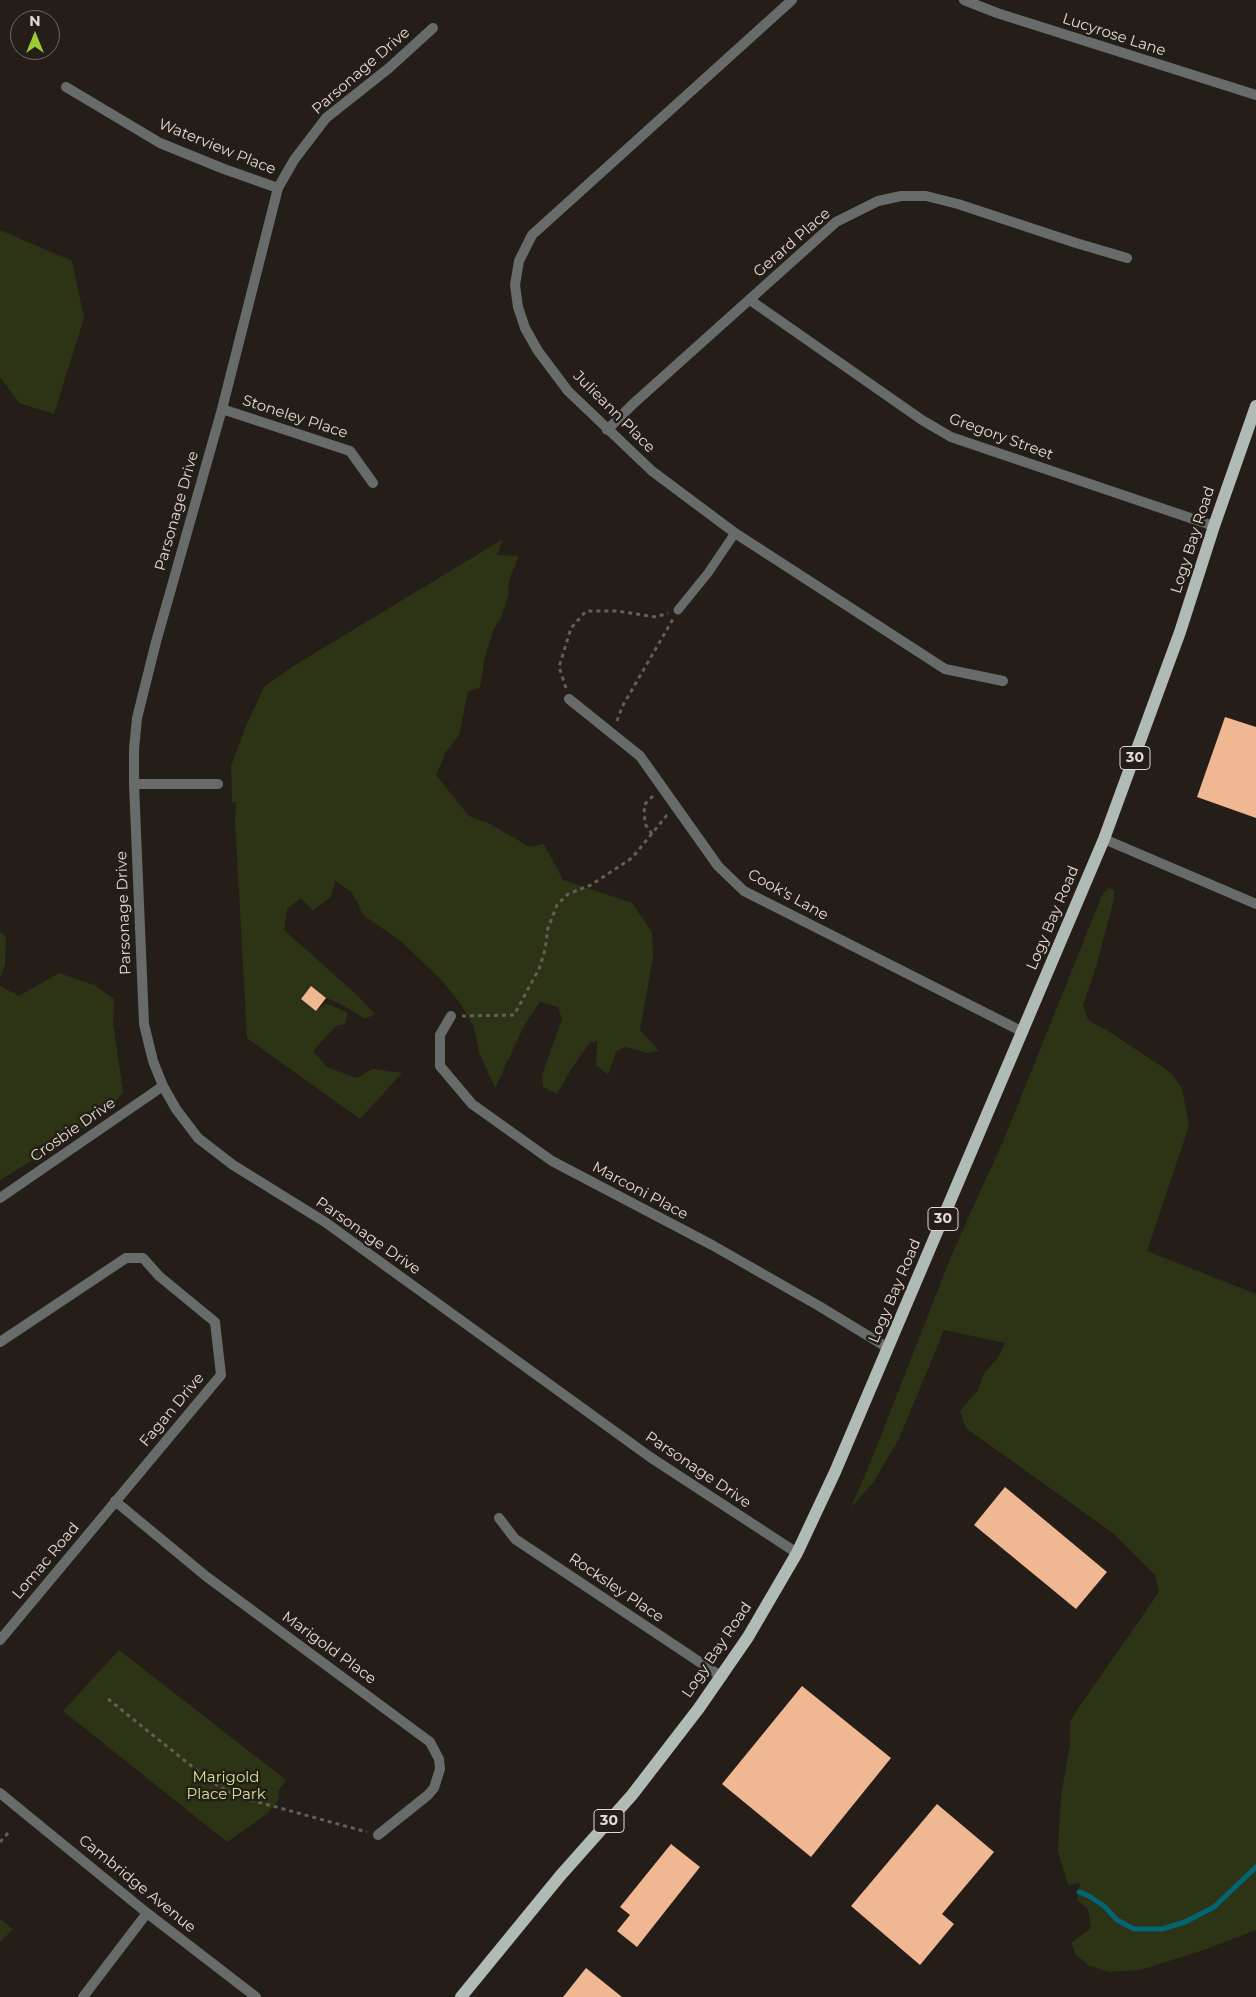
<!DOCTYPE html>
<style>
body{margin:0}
#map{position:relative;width:1256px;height:1997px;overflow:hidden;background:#251d17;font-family:Montserrat,sans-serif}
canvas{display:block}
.north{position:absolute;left:10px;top:10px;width:50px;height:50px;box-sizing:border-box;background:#251d17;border:1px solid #706963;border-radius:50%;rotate:0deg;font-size:14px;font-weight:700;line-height:20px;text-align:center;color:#e0dad6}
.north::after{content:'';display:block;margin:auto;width:18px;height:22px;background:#9acb35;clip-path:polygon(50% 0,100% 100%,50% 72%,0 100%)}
</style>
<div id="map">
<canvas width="1256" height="1997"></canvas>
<div class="north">N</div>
</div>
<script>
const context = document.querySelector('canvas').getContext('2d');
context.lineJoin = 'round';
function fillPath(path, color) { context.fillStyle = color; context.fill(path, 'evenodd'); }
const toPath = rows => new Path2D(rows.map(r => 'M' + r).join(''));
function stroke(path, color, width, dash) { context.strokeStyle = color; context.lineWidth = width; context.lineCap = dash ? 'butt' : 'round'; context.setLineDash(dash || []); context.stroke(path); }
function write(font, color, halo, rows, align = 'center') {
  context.font = font + ' Montserrat,sans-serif'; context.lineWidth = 5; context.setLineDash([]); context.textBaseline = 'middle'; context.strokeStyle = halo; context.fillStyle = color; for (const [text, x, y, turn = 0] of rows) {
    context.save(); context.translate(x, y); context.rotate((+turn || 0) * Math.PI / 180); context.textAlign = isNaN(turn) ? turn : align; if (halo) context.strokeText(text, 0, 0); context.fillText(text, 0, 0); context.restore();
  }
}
fillPath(toPath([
 [0,230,72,261,84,318,54,414,19,403,0,377],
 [503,539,497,555,519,556,509,580,508,597,500,620,494,628,485,657,480,687,468,692,459,735,446,752,436,775,469,816,490,824,530,847,544,844,563,880,632,903,652,932,653,957,640,1030,659,1051,647,1053,626,1047,616,1051,608,1075,596,1065,597,1042,590,1042,572,1068,557,1094,543,1087,542,1075,562,1019,558,1007,540,1002,525,1024,495,1088,479,1052,474,1027,460,1003,444,983,402,942,363,915,352,892,335,881,331,897,313,910,301,898,287,909,284,930,357,995,375,1014,365,1019,343,1005,326,998,311,986,301,999,316,1011,326,1003,348,1013,345,1024,336,1026,313,1051,327,1067,356,1078,373,1069,402,1073,360,1119,247,1038,235,821,236,802,232,802,231,766,245,728,264,687,292,667],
 [1109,888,1114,890,1114,899,1096,967,1083,1005,1088,1020,1108,1031,1170,1072,1182,1088,1189,1126,1147,1251,1256,1294,1256,1930,1201,1951,1140,1970,1109,1972,1090,1966,1076,1955,1071,1943,1091,1928,1088,1909,1077,1900,1080,1883,1068,1885,1058,1851,1061,1796,1070,1745,1070,1722,1077,1710,1159,1592,1155,1575,1113,1533,966,1428,960,1411,978,1390,984,1373,998,1358,1005,1343,944,1330,899,1439,873,1483,851,1507,871,1461,952,1254,1004,1139,1103,893],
 [0,932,6,937,5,965,0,977],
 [59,973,94,985,114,999,113,1022,123,1092,107,1111,64,1141,0,1180,0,986,19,996],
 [119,1650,286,1780,278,1791,279,1799,268,1813,227,1842,63,1711],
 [0,1919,13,1929,0,1942]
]), '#2d3416');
stroke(toPath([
 [1079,1892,1089,1896,1104,1906,1117,1920,1134,1929,1162,1929,1185,1922,1214,1907,1256,1867]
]), '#026573', 5);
fillPath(toPath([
 [1225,717,1256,727,1256,818,1197,797],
 [311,986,326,998,316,1011,301,999],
 [1005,1487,1107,1572,1076,1609,974,1525],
 [802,1686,891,1758,811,1857,722,1784],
 [937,1804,994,1852,942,1914,954,1924,920,1965,851,1906],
 [671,1844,700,1867,637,1947,617,1931,630,1915,620,1907],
 [586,1968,622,1997,563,1997]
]), '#efb893');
stroke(toPath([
 [566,688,559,667,571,628,586,611,617,611,656,617,668,613],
 [617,721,622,707,673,619],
 [652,834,645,824,644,805,653,796],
 [462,1016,514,1015,539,969,545,950,548,928,557,905,568,894,591,885,632,858,667,815],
 [108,1699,210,1781,236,1796,367,1832],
 [0,1842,10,1831]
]), '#655d58', 3, [4, 4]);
stroke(toPath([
 [678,610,708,573,735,533]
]), '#676c6a', 9);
stroke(toPath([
 [792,0,532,235,519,261,515,285,518,307,525,328,538,351,568,391,652,471,735,533,945,669,1003,681],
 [964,0,997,13,1256,95],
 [433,28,389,68,326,118,294,160,278,188,222,409,156,642,137,718,134,749,134,784,144,1024,153,1061,163,1086,176,1109,198,1138,233,1165,325,1222,650,1457,797,1553],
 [66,87,160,143,224,169,278,188],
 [750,300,922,420,951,437,1214,526],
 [222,409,350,451,373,483],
 [607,430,633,404,836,222,878,201,901,196,926,196,958,204,1076,243,1127,258],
 [569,699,640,756,718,866,744,891,1023,1032],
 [134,784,218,784],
 [1104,839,1256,904],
 [451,1016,440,1035,440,1066,472,1104,552,1161,712,1245,819,1306,888,1348],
 [0,1198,163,1086],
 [0,1342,126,1258,143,1258,159,1276,215,1322,221,1375,0,1640],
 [115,1501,207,1577,430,1742,439,1759,440,1769,434,1788,428,1795,378,1835],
 [499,1518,515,1539,722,1677],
 [0,1793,147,1913,256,1997],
 [83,1997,147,1913]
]), '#676c6a', 10);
stroke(toPath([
 [461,1997,560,1876,632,1795,699,1708,748,1637,797,1553,835,1472,1104,839,1180,632,1214,526,1256,406]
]), '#b0bbb6', 12);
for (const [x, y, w] of [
 [1135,758,30],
 [943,1219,30],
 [609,1821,30]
]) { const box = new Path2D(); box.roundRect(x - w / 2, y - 11.5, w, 23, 4); context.fillStyle = '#251d17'; context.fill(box); stroke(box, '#e0dad6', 1); }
write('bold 14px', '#e0dad6', null, [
 ["30",1135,758],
 ["30",943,1219],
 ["30",609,1821]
]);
write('15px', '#e0dad6', '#251d17', [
 ["Lucyrose Lane",1114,35,18],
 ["Parsonage Drive",361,71,-41],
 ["Waterview Place",217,147,22],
 ["Gerard Place",792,243,-41],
 ["Julieann Place",614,412,45],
 ["Stoneley Place",295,417,18],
 ["Gregory Street",1001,437,20],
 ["Parsonage Drive",177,511,-74],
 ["Logy Bay Road",1193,540,-72],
 ["Cook's Lane",788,895,29],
 ["Parsonage Drive",124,913,-92],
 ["Logy Bay Road",1053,918,-67],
 ["Crosbie Drive",73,1130,-35],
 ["Marconi Place",640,1191,28],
 ["Parsonage Drive",368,1236,35],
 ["Logy Bay Road",895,1291,-67],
 ["Fagan Drive",172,1410,-50],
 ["Parsonage Drive",698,1470,34],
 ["Lomac Road",46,1561,-50],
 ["Rocksley Place",616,1588,34],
 ["Marigold Place",329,1648,36],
 ["Logy Bay Road",717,1650,-56],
 ["Cambridge Avenue",137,1884,39]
]);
write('15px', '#cfe490', '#251d17', [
 ["Marigold",226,1778],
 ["Place Park",226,1795]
]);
</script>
